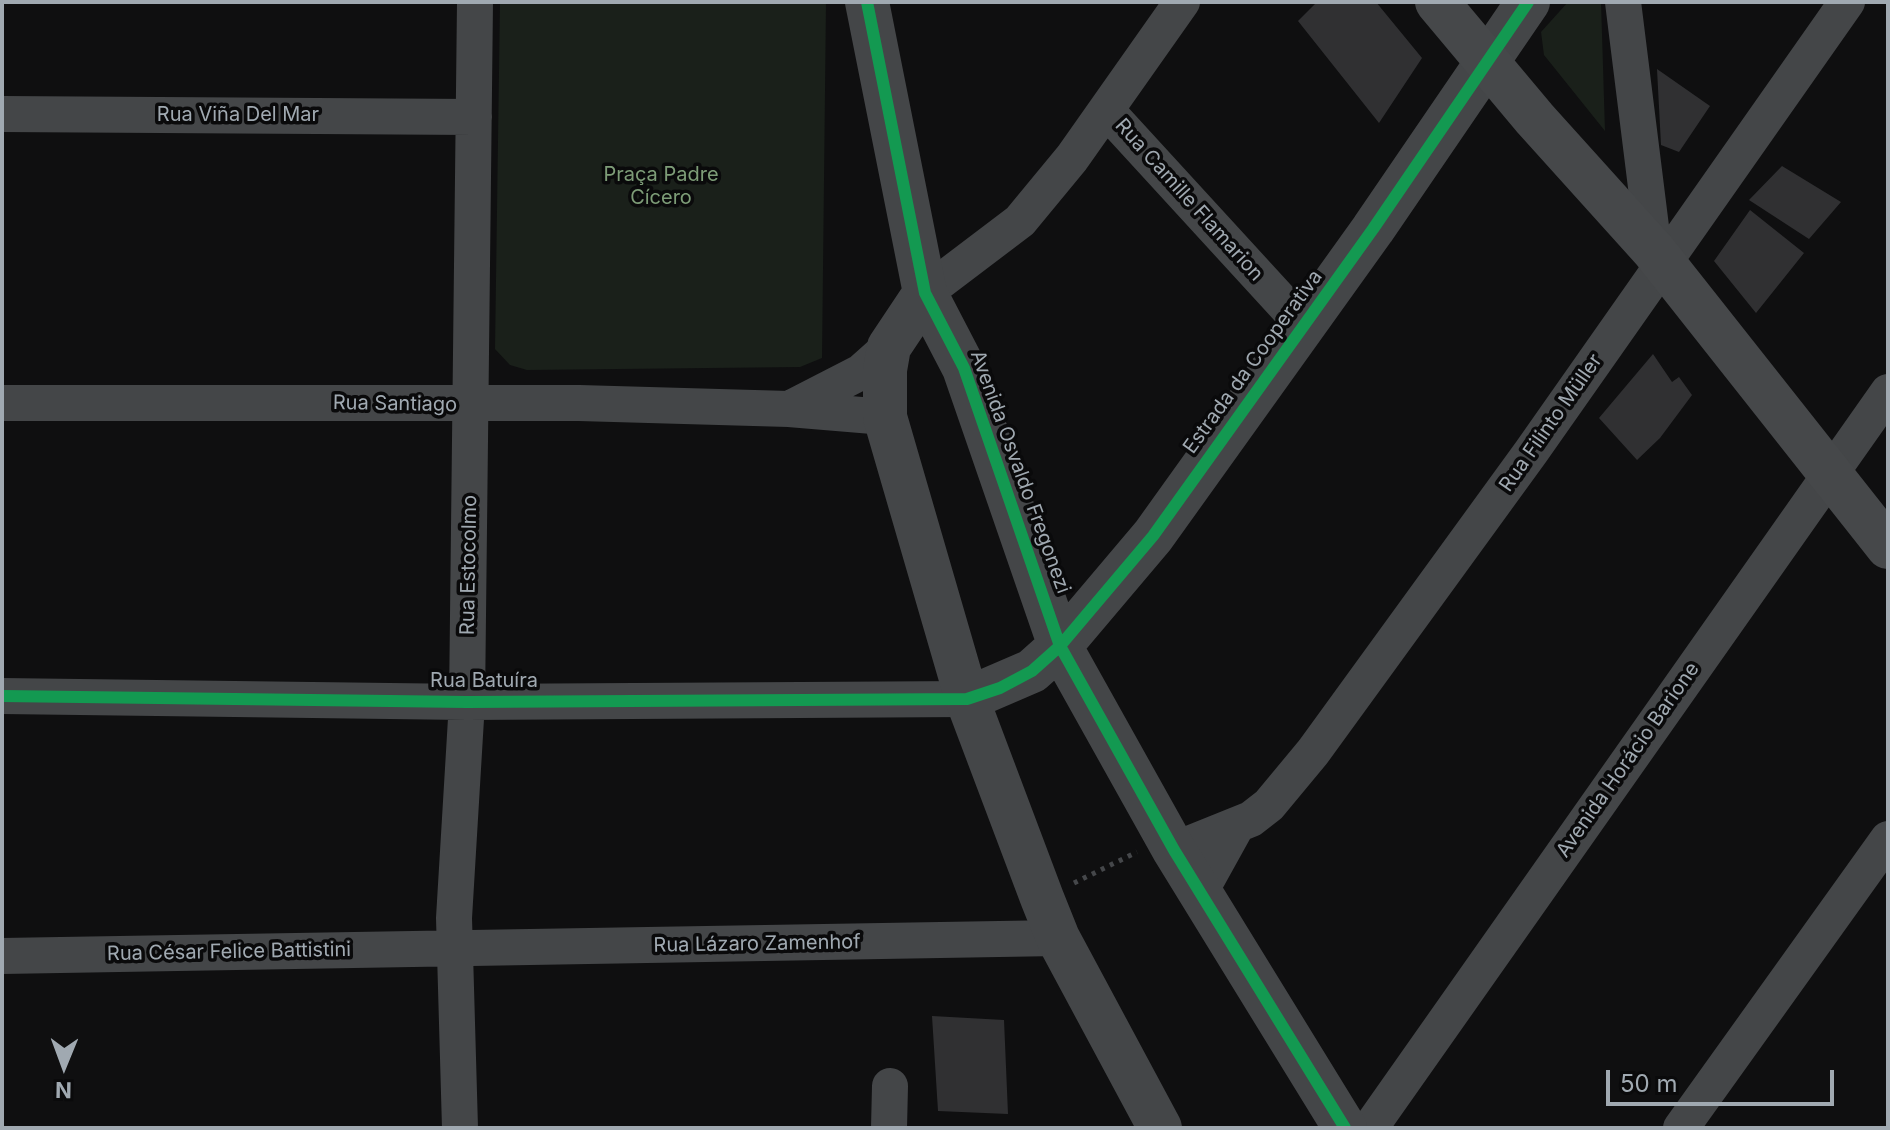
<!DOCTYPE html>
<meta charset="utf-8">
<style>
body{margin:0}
#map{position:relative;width:1890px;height:1130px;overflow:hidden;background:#0f0f10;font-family:Inter,sans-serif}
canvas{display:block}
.frame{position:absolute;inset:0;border:4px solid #a0a9b1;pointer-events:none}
.north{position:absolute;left:24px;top:1026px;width:80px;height:80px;-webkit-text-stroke:6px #0a0a0b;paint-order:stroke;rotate:181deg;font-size:22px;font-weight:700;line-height:32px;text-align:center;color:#a0a9b1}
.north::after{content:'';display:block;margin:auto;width:28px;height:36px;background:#a0a9b1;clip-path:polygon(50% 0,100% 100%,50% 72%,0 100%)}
.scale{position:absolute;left:1606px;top:1070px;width:228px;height:36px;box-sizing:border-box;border:4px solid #a0a9b1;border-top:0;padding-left:10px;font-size:24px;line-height:28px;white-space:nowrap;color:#a0a9b1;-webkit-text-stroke:6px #0a0a0b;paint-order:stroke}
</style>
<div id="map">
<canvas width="1890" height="1130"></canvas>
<div class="frame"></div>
<div class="north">N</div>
<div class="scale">50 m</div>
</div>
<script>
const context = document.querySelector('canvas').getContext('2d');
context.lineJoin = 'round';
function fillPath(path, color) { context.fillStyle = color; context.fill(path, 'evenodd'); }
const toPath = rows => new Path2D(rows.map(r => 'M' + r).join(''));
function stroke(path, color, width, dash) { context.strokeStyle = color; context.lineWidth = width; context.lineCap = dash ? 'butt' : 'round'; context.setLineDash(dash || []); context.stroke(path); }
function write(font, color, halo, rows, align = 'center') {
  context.font = font + ' Inter,sans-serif'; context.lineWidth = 7; context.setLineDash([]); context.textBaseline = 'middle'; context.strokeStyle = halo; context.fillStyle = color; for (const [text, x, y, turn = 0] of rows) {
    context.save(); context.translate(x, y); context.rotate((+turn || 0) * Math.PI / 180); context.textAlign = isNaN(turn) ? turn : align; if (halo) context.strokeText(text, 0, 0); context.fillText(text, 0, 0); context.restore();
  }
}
fillPath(toPath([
 [500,2,826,2,822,358,800,367,527,370,510,365,495,349],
 [1568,2,1601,2,1605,131,1544,55,1541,32]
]), '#1a201a');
fillPath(toPath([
 [1317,2,1376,2,1422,58,1379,123,1298,21],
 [1657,69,1710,106,1679,152,1661,145],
 [1782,166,1841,202,1809,239,1749,200],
 [1750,210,1804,253,1756,313,1714,261],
 [1653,354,1672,382,1679,377,1692,395,1660,438,1637,460,1599,418],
 [932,1016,1004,1020,1008,1114,938,1111]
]), '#303032');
stroke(toPath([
 [1074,883,1137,852]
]), '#45474a', 5, [4, 6]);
stroke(toPath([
 [1623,2,1654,251],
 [1106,110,1304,326],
 [2,114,474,117],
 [925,293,1020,221,1072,158,1182,2],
 [2,403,579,403,789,409,885,417],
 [789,409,861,372,889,347],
 [2,696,467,702,967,699],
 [1174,850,1251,819,1269,805,1313,752,1531,452,1847,2],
 [1200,892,1236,827],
 [2,956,1058,938],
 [460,1128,454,918,467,702,475,2],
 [889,1128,890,1086],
 [1370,1128,1888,392],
 [1681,1128,1888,839]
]), '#444648', 36);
stroke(toPath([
 [867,2,925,293,964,368,1060,646,1174,850,1345,1128],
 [925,293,889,347,885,370,885,417,967,699,1042,898,1058,938,1160,1128],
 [967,699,1032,671,1060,646,1153,536,1373,229,1528,2]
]), '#444648', 44);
stroke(toPath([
 [1437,2,1535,119,1654,251,1888,547]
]), '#46484a', 44);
stroke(toPath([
 [867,2,925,293,964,368,1060,646,1174,850,1345,1128],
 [2,696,467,702,967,699,1000,688,1032,671,1060,646,1153,536,1373,229,1528,2]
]), '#139951', 12);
write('20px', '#a0a9b1', '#0a0a0b', [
 ["Rua Viña Del Mar",238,115],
 ["Rua Camille Flamarion",1189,200,48],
 ["Estrada da Cooperativa",1253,362,-54],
 ["Rua Santiago",395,404,1],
 ["Rua Filinto Müller",1551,423,-55],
 ["Avenida Osvaldo Fregonezi",1020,472,70],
 ["Rua Estocolmo",469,565,-89],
 ["Rua Batuíra",484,681],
 ["Avenida Horácio Barione",1628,760,-55],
 ["Rua Lázaro Zamenhof",757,944,-1],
 ["Rua César Felice Battistini",229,952,-1]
]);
write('20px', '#7d9c77', '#0a0a0b', [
 ["Praça Padre",661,175],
 ["Cícero",661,198]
]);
</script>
